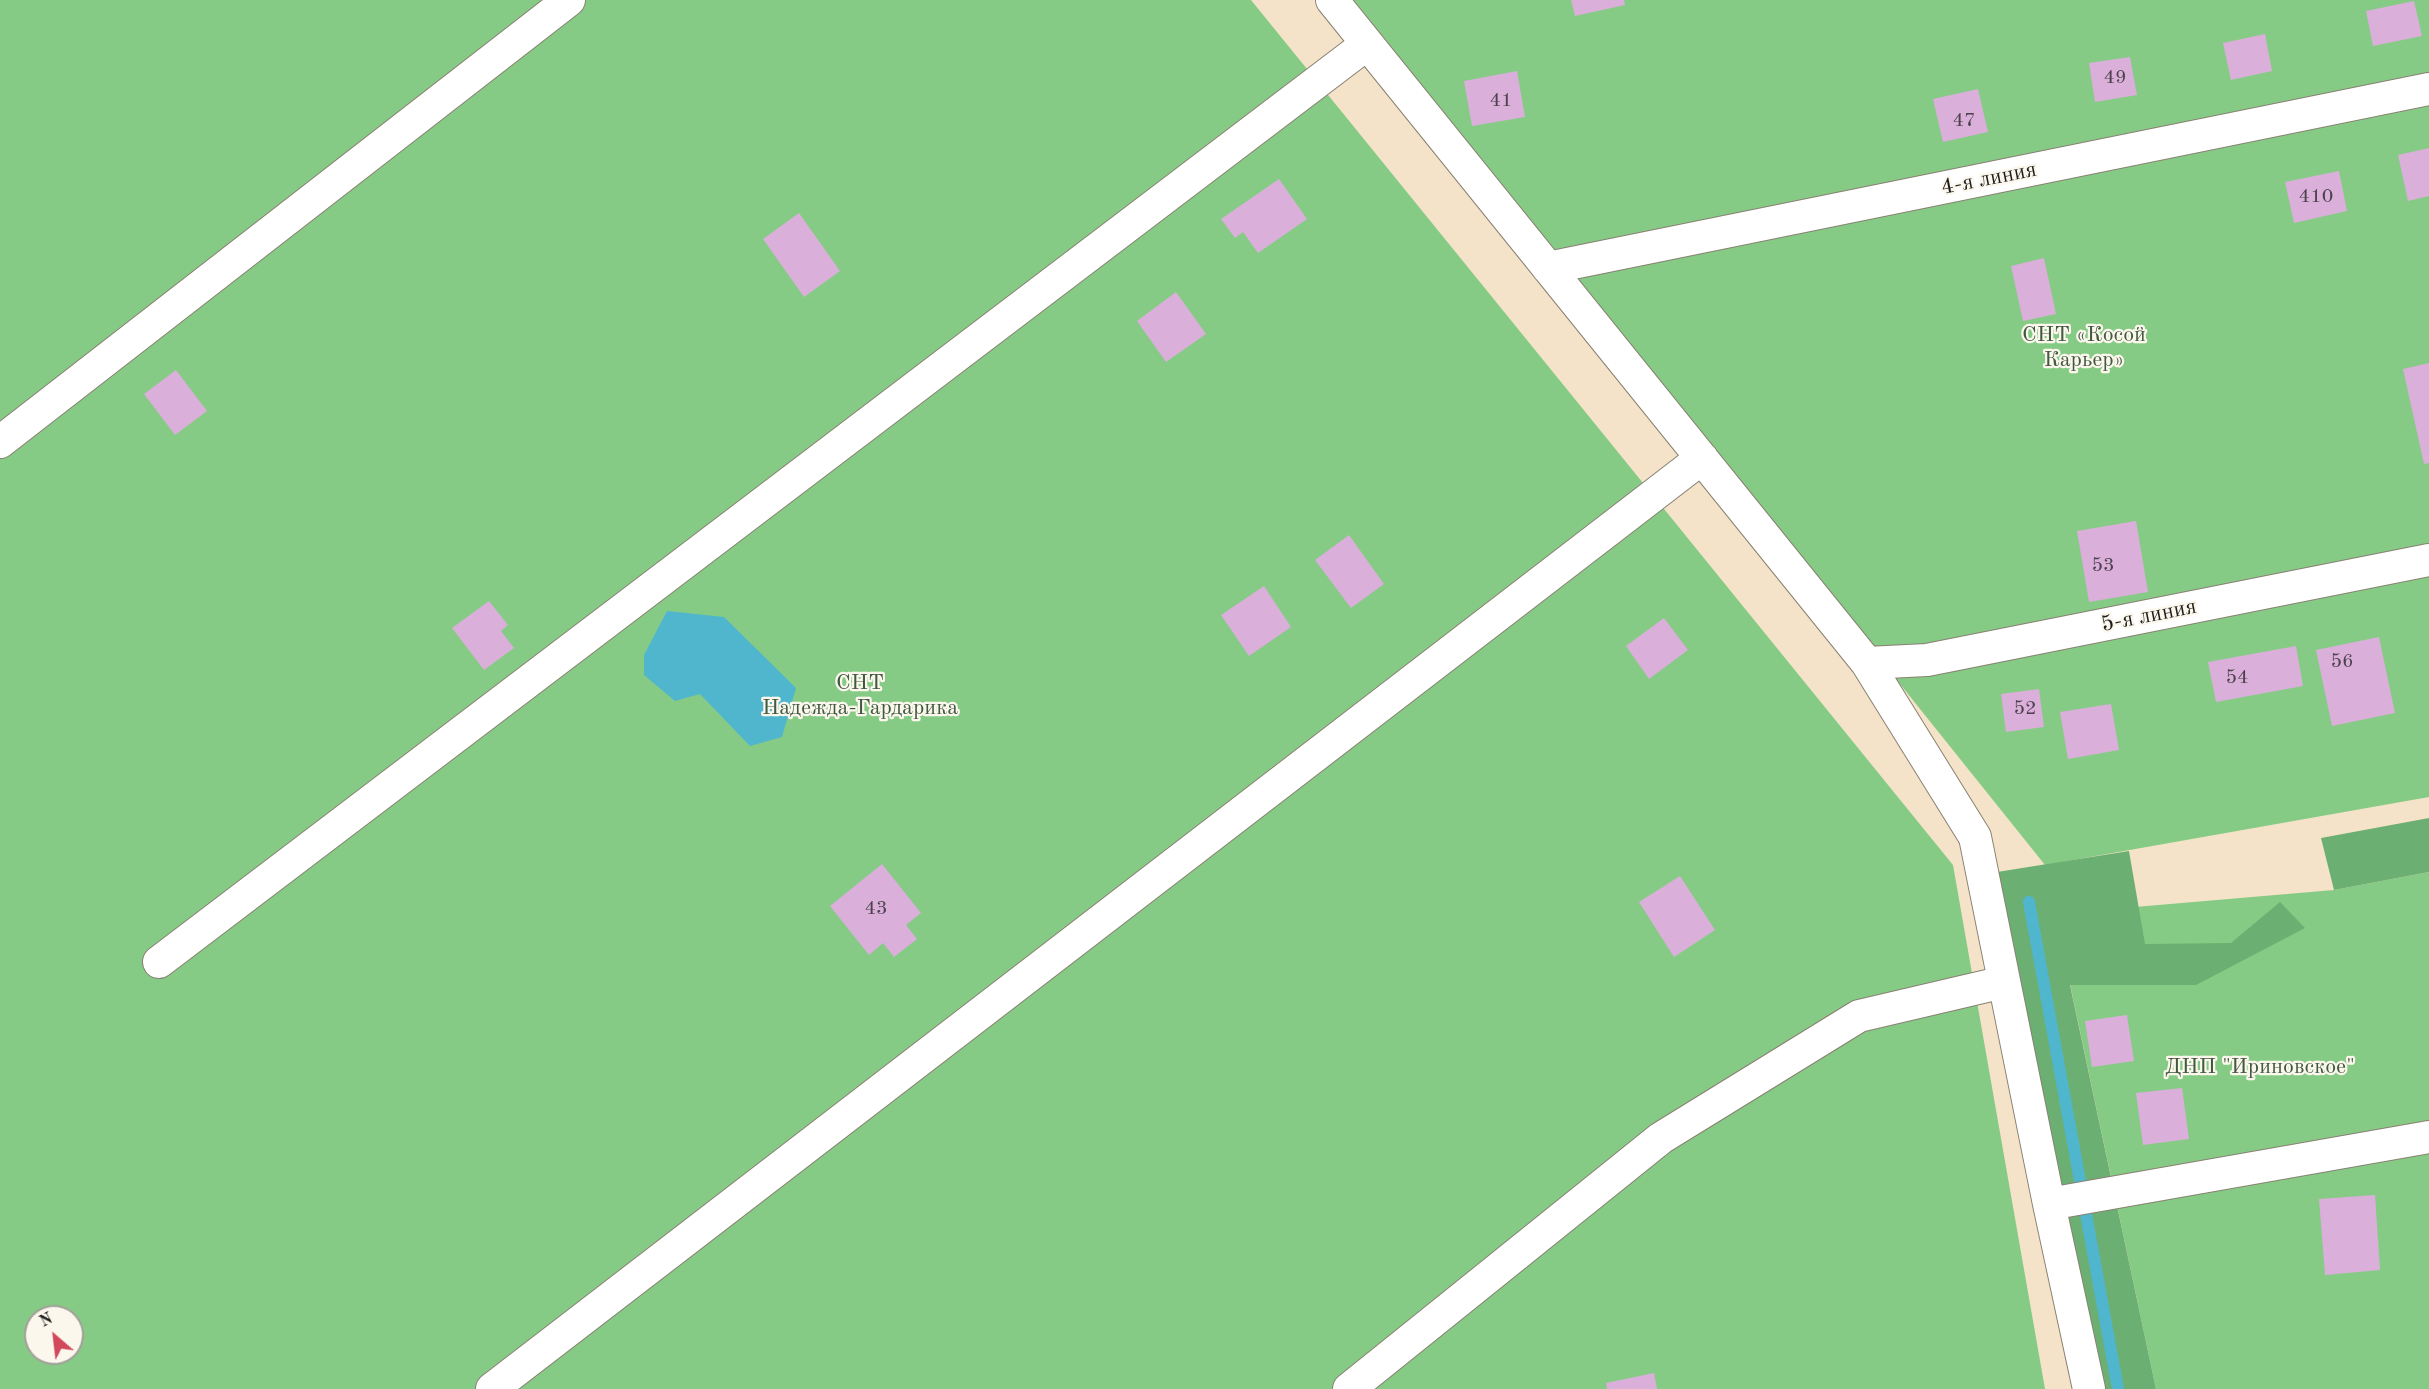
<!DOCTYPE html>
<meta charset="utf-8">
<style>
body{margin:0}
#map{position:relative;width:2429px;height:1389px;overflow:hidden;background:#f4e3c8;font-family:"Old Standard TT",serif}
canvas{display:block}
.north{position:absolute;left:24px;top:1305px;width:60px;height:60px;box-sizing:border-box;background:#fbf7ec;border:2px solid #a29f99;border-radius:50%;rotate:332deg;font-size:16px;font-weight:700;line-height:24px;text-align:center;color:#1c1c1c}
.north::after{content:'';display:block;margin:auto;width:21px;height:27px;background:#d1495b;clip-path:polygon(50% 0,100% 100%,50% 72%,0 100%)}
</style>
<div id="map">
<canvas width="2429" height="1389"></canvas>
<div class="north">N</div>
</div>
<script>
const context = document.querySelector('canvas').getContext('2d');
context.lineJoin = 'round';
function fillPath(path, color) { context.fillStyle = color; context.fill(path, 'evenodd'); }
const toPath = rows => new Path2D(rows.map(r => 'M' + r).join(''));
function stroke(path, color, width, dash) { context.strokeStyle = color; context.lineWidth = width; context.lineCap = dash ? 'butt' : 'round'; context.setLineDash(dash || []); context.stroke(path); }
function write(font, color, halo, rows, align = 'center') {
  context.font = font + ' "Old Standard TT",serif'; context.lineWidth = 4.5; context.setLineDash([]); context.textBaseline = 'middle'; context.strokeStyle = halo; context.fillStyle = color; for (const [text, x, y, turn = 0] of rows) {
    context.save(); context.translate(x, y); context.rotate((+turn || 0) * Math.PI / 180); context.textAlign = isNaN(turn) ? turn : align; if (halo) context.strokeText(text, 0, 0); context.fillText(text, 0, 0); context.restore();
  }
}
fillPath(toPath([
 [0,0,1251,0,1953,865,2045,1389,0,1389],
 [36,1317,72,1317,72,1353,36,1353],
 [1352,0,2429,0,2429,797,2045,865],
 [2429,872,2429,1389,2156,1389,2070,984,2053,914,2334,890]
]), '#86cb85');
fillPath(toPath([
 [2429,818,2429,872,2334,890,2321,838],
 [2129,851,2145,944,2231,943,2280,902,2305,928,2196,985,2070,985,2156,1389,2080,1389,1997,872]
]), '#6caf72');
fillPath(toPath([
 [667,611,724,617,796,688,782,737,750,746,700,694,675,701,644,675,644,655]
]), '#50b6ce');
stroke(toPath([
 [2029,902,2118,1389]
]), '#50b6ce', 12);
fillPath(toPath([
 [1571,0,1624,0,1625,5,1575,16],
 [2414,1,2422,36,2373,46,2366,11],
 [2265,34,2272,71,2231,80,2223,43],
 [2130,57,2137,95,2095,102,2089,63],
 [1517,71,1525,117,1472,126,1464,81],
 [1978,89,1988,132,1943,142,1933,99],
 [2429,148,2429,196,2408,201,2398,155],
 [2339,171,2347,211,2294,223,2285,182],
 [1279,179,1307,219,1258,253,1243,232,1235,238,1221,219],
 [799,213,840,271,804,297,763,239],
 [2044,258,2056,314,2023,321,2011,266],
 [1176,292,1206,334,1166,362,1137,321],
 [2429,363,2429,463,2424,464,2403,369],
 [176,370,207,411,175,435,144,394],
 [2136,521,2148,592,2089,602,2077,531],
 [1349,535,1384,584,1351,608,1315,560],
 [1264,586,1291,627,1249,656,1221,615],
 [489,601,508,625,501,631,514,648,484,670,452,628],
 [1664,618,1688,650,1649,679,1626,646],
 [2379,637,2395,713,2332,726,2316,650],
 [2296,646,2303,686,2216,702,2208,662],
 [2039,689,2044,727,2006,732,2001,694],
 [2111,704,2119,750,2068,759,2060,712],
 [882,864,921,913,906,925,917,939,894,957,883,943,869,955,830,906],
 [1680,876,1715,930,1674,957,1639,902],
 [2127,1015,2134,1061,2092,1067,2085,1021],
 [2182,1088,2189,1139,2143,1145,2136,1093],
 [2375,1195,2380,1270,2325,1275,2319,1199],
 [1654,1373,1657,1389,1607,1389,1606,1383]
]), '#daafda');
const street = toPath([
 [1332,0,1867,663,1975,837,2049,1204,2089,1389],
 [1548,268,2429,89],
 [0,442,569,0],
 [1867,663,1927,660,2429,560],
 [159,962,1367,44],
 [2049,1204,2429,1137],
 [492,1389,1702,458],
 [1349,1389,1661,1138,1859,1016,2004,982]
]);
stroke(street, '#888072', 34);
stroke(street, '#fff', 32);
write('20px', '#4c414c', null, [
 ["49",2115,78],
 ["41",1501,101],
 ["47",1964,121],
 ["410",2316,197],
 ["53",2103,566],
 ["56",2342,662],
 ["54",2237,678],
 ["52",2025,709],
 ["43",876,909]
]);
write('22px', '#1c1c1c', '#fbf7ec', [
 ["4-я линия",1989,179,-11],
 ["5-я линия",2149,616,-11]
]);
write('22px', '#415941', '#fbf7ec', [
 ["СНТ «Косой",2084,335],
 ["Карьер»",2084,360],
 ["СНТ",860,683],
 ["Надежда-Гардарика",860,708],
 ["ДНП \"Ириновское\"",2260,1067]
]);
</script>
